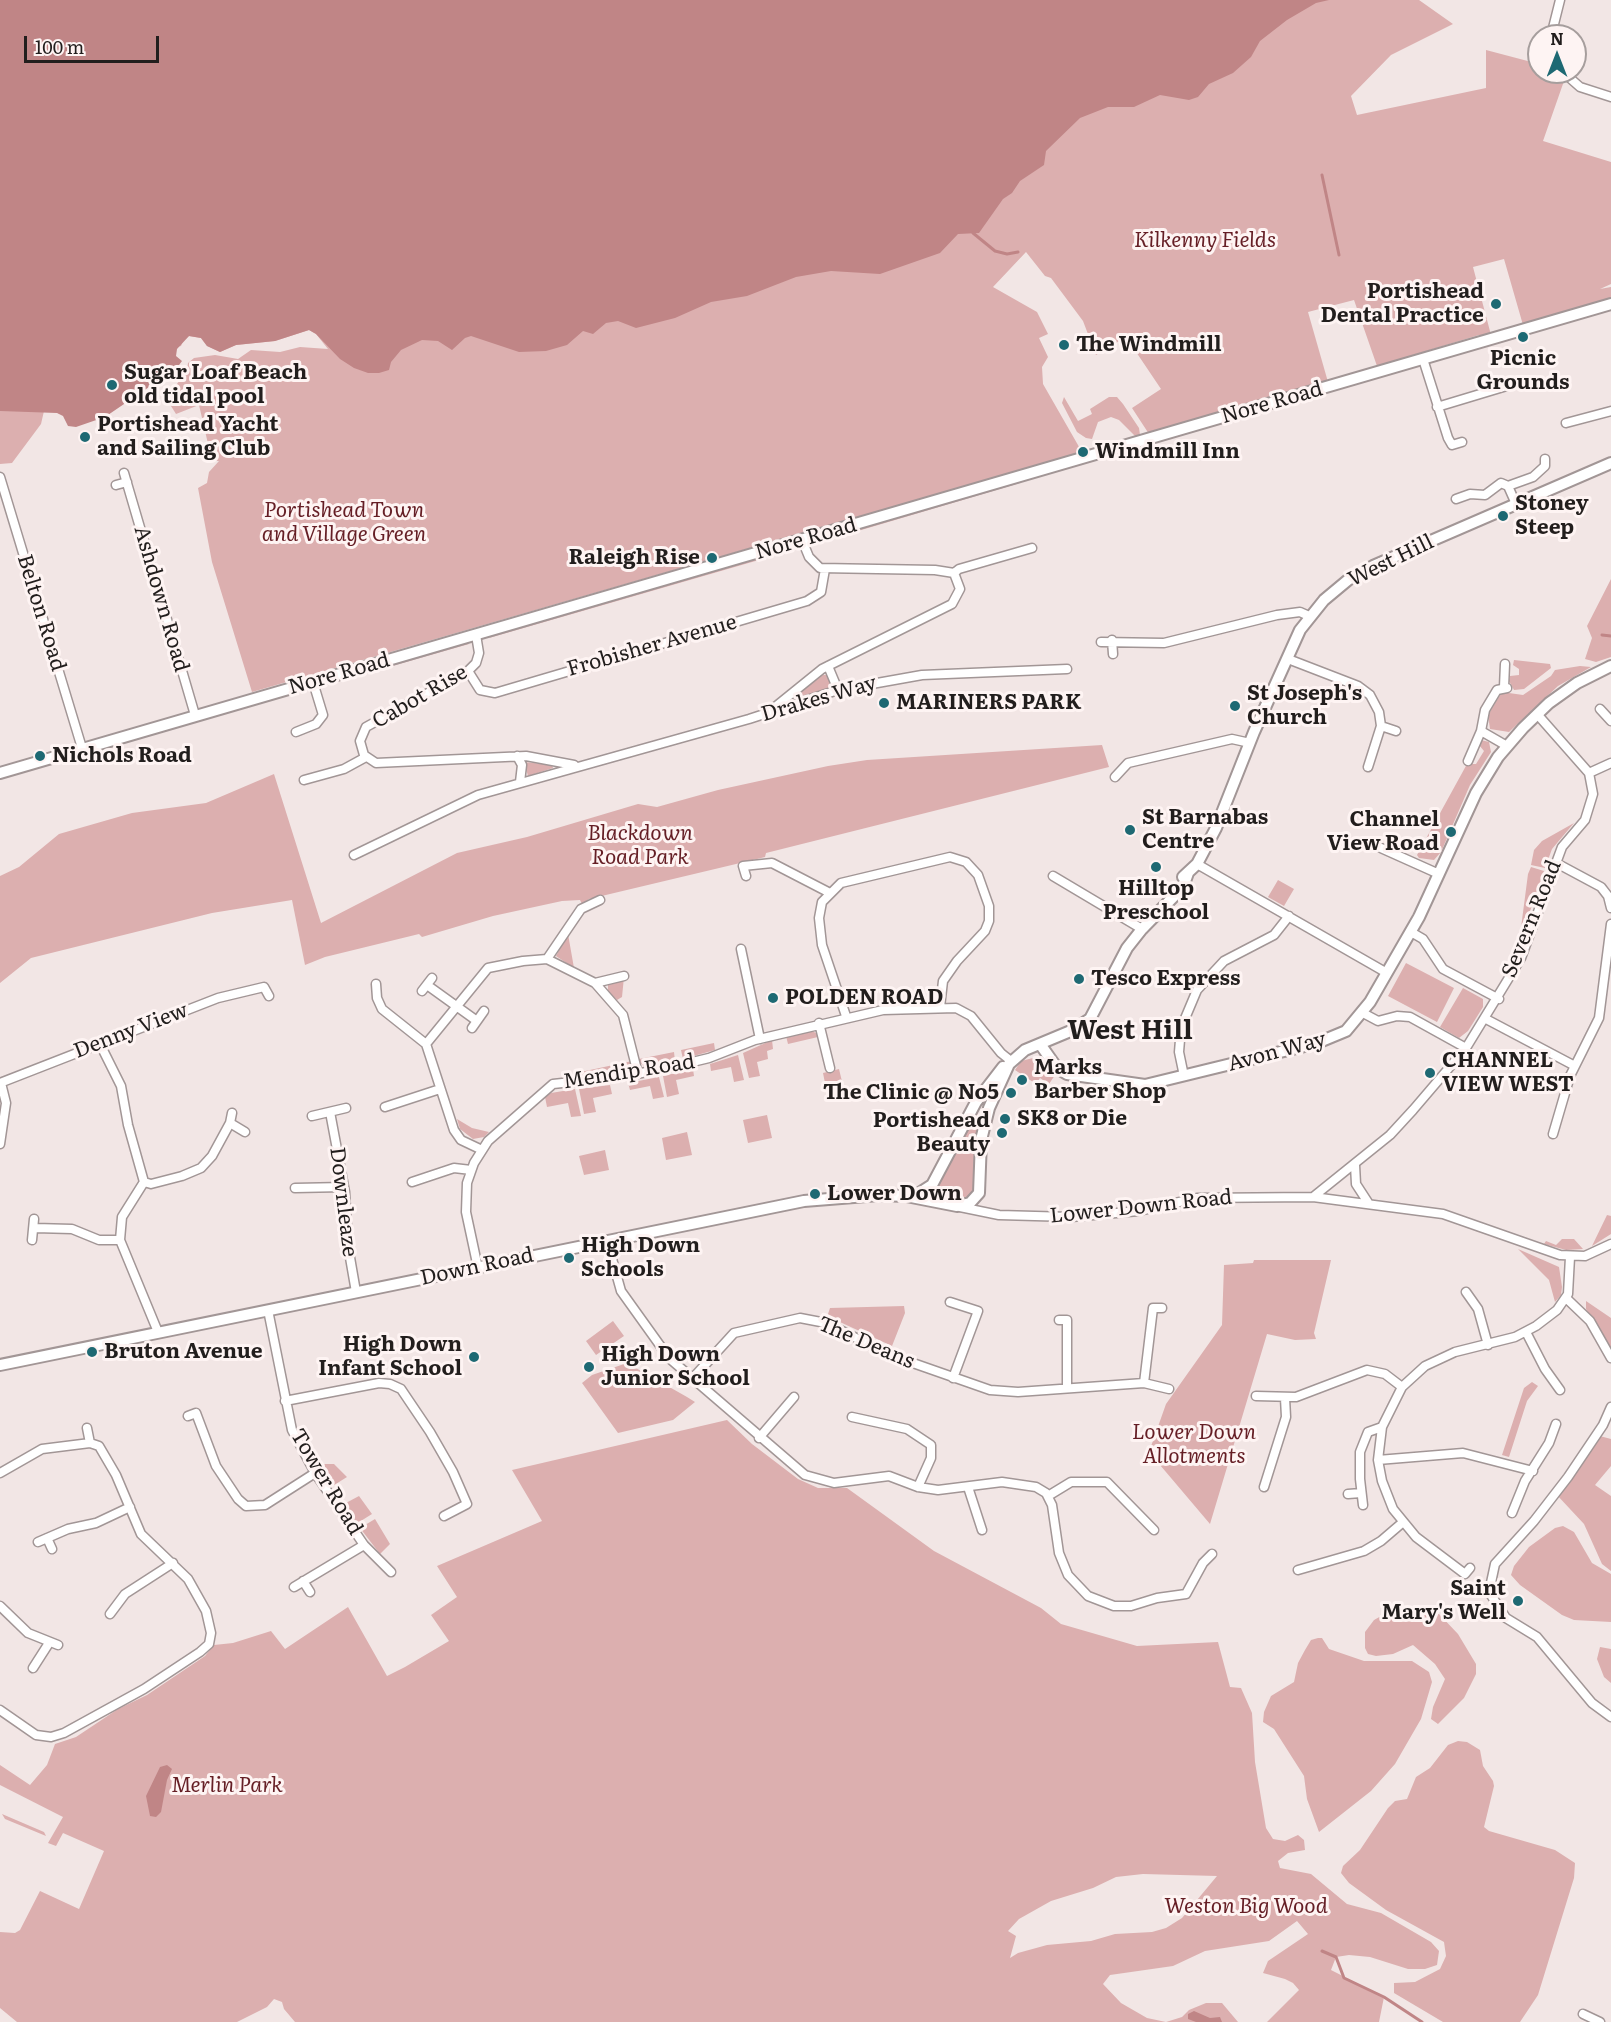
<!DOCTYPE html>
<style>
body{margin:0}
#map{position:relative;width:1611px;height:2022px;overflow:hidden;background:#f2e6e5;font-family:Literata,serif}
canvas{display:block}
.north{position:absolute;left:1527px;top:24px;width:60px;height:60px;box-sizing:border-box;background:#fef4f3;border:2px solid #a69e9d;border-radius:50%;rotate:0deg;font-size:16px;font-weight:700;line-height:24px;text-align:center;color:#221e1d}
.north::after{content:'';display:block;margin:auto;width:21px;height:27px;background:#1e6973;clip-path:polygon(50% 0,100% 100%,50% 72%,0 100%)}
.scale{position:absolute;left:24px;top:36px;width:135px;height:27px;box-sizing:border-box;border:3px solid #221e1d;border-top:0;padding-left:8px;font-size:18px;line-height:21px;white-space:nowrap;color:#221e1d;-webkit-text-stroke:4px #fef4f3;paint-order:stroke}
</style>
<div id="map">
<canvas width="1611" height="2022"></canvas>
<div class="north">N</div>
<div class="scale">100 m</div>
</div>
<script>
const context = document.querySelector('canvas').getContext('2d');
context.lineJoin = 'round';
function fillPath(path, color) { context.fillStyle = color; context.fill(path, 'evenodd'); }
const toPath = rows => new Path2D(rows.map(r => 'M' + r).join(''));
function stroke(path, color, width, dash) { context.strokeStyle = color; context.lineWidth = width; context.lineCap = dash ? 'butt' : 'round'; context.setLineDash(dash || []); context.stroke(path); }
function write(font, color, halo, rows, align = 'center') {
  context.font = font + ' Literata,serif'; context.lineWidth = 6; context.setLineDash([]); context.textBaseline = 'middle'; context.strokeStyle = halo; context.fillStyle = color; for (const [text, x, y, turn = 0] of rows) {
    context.save(); context.translate(x, y); context.rotate((+turn || 0) * Math.PI / 180); context.textAlign = isNaN(turn) ? turn : align; if (halo) context.strokeText(text, 0, 0); context.fillText(text, 0, 0); context.restore();
  }
}
fillPath(toPath([
 [490,0,1419,0,1453,24,1391,55,1351,96,1357,115,1486,88,1486,50,1539,64,1539,72,1556,72,1564,81,1543,141,1611,162,1611,284,1600,289,1611,287,1611,300,1523,325,1504,259,1473,267,1491,335,1479,335,1377,366,1354,300,1308,312,1328,382,1149,434,1132,408,1161,389,1126,337,1096,355,1083,321,1051,278,1045,276,1026,252,993,287,1037,312,1048,334,1039,338,1048,357,1042,367,1043,384,1082,452,252,692,212,562,198,488,207,483,209,472,219,461,212,461,199,405,176,414,166,398,187,371,188,363,194,358,215,355,238,359,251,350,280,352,300,347,328,349,316,334,309,330,275,341,236,345,220,352,207,346,201,338,189,336,183,341,181,346,0,391,0,235],
 [1109,397,1117,397,1123,404,1139,428,1140,435,1135,436,1119,420,1111,417,1098,422,1092,439,1086,438,1077,432,1062,403,1064,397,1078,421,1092,414,1090,409],
 [0,411,44,411,41,424,12,463,0,464],
 [1021,480,1020,483,814,544,816,541],
 [795,548,797,549,489,638,492,635],
 [1611,579,1611,657,1596,662,1585,659,1592,638,1587,626],
 [466,643,469,644,326,685,326,683],
 [1514,660,1550,664,1551,668,1524,689,1514,690,1509,681,1510,676,1519,675,1519,669,1513,665],
 [1580,666,1591,667,1558,686,1509,732,1490,729,1488,715,1502,692,1523,695,1551,676,1555,670],
 [823,675,828,675,831,684,829,689,798,699,798,694],
 [1481,740,1489,742,1491,752,1470,785,1441,852,1434,860,1419,858,1417,855,1467,764,1476,764,1484,751,1479,745],
 [1102,745,1109,767,766,853,765,857,757,859,589,899,582,904,580,900,562,901,493,916,422,937,419,934,325,957,305,965,292,900,212,913,31,958,0,983,0,876,19,867,59,834,132,813,206,803,274,774,321,923,457,853,527,837,638,804,657,807,718,790,828,766,867,760],
 [524,762,552,765,553,768,528,776],
 [1574,823,1552,849,1545,868,1531,865,1534,850,1542,841],
 [1531,867,1544,871,1519,943,1528,874],
 [1278,880,1294,889,1284,906,1268,897],
 [568,934,574,968,556,956],
 [1406,963,1454,988,1437,1022,1388,996],
 [624,977,622,997,617,1000,608,991,608,983],
 [1463,988,1483,999,1483,1007,1468,1031,1459,1038,1440,1027],
 [810,1030,816,1033,818,1037,788,1044,786,1036],
 [772,1040,773,1049,767,1051,768,1059,757,1062,760,1076,749,1078,743,1053],
 [714,1043,715,1050,683,1059,681,1050],
 [674,1052,675,1061,646,1067,640,1063,639,1059],
 [738,1055,744,1080,734,1082,731,1067,711,1071,710,1064],
 [1033,1058,1055,1075,1049,1084,1040,1078,1036,1084,1015,1070,1021,1061],
 [632,1061,628,1071,562,1077,562,1076],
 [693,1069,694,1076,676,1080,679,1094,667,1097,663,1076],
 [839,1069,845,1094,828,1098,823,1073],
 [659,1077,664,1097,653,1099,650,1086,630,1090,628,1083],
 [610,1085,612,1094,593,1098,596,1112,584,1114,579,1089],
 [575,1089,581,1116,571,1117,568,1103,547,1107,545,1097,551,1093],
 [975,1113,982,1115,974,1161,975,1189,971,1197,963,1201,944,1199,939,1194,938,1184,965,1127,969,1128],
 [767,1115,772,1138,748,1143,743,1120],
 [457,1119,472,1128,489,1132,484,1137,473,1139,460,1129],
 [687,1132,692,1155,666,1160,662,1138],
 [605,1150,609,1170,584,1175,579,1156],
 [1607,1215,1611,1216,1611,1234,1592,1246],
 [1562,1239,1574,1239,1583,1249,1566,1250,1544,1244,1546,1241,1556,1245],
 [1518,1249,1559,1267,1562,1287,1561,1295,1555,1302,1549,1280],
 [1254,1260,1331,1260,1314,1333,1316,1339,1295,1340,1267,1334,1210,1524,1149,1452,1166,1404,1222,1325,1224,1265,1253,1263],
 [1586,1301,1611,1318,1611,1348,1586,1309],
 [904,1306,905,1313,892,1346,829,1317,828,1314,830,1308],
 [613,1321,624,1336,596,1355,586,1341],
 [627,1363,687,1397,695,1402,673,1420,618,1433,582,1383,592,1375],
 [1532,1382,1538,1386,1527,1401,1509,1457,1502,1455,1524,1388],
 [727,1420,752,1444,798,1479,818,1488,847,1488,934,1551,1041,1608,1061,1624,1137,1646,1218,1642,1230,1687,1241,1688,1252,1713,1255,1762,1266,1828,1273,1839,1285,1841,1298,1835,1304,1840,1305,1850,1288,1853,1278,1861,1280,1868,1311,1874,1347,1904,1381,1913,1431,1942,1439,1951,1437,1965,1425,1969,1408,1969,1370,1957,1349,1955,1336,1957,1331,1970,1384,1997,1379,2022,1267,2022,1299,1990,1293,1983,1285,1979,1263,1973,1268,1961,1308,1934,1297,1921,1269,1941,1205,1951,1173,1966,1110,1975,1103,1984,1121,2003,1147,2018,1166,2022,1182,2017,1189,2010,1206,2003,1222,2003,1238,2022,295,2022,284,2009,282,2002,274,1999,267,2007,237,2022,17,2022,0,2008,0,1932,15,1933,20,1930,40,1891,79,1909,104,1851,63,1833,56,1846,48,1843,63,1817,0,1785,0,1765,30,1785,47,1765,55,1744,76,1737,118,1709,147,1695,205,1656,214,1645,233,1643,271,1631,285,1649,348,1607,387,1676,405,1667,449,1641,431,1615,457,1597,437,1566,542,1521,512,1470],
 [1143,1874,1217,1876,1182,1918,1166,1928,1152,1932,1115,1934,1091,1941,1047,1945,1018,1953,1010,1958,1016,1936,1008,1931,1019,1919,1051,1901,1093,1888,1116,1877],
 [1596,1435,1611,1439,1611,1466,1595,1485,1611,1496,1611,1571,1602,1564,1584,1524,1556,1494],
 [325,1464,334,1464,347,1477,331,1487,319,1467],
 [359,1496,372,1514,356,1524,344,1504],
 [375,1519,390,1544,380,1554,360,1528],
 [1563,1526,1574,1532,1592,1563,1611,1574,1611,1622,1574,1620,1562,1615,1520,1585,1511,1575,1514,1566,1529,1547,1555,1528],
 [1399,1606,1410,1611,1439,1614,1458,1634,1476,1664,1476,1674,1464,1698,1438,1724,1431,1719,1433,1707,1445,1679,1435,1664,1413,1645,1393,1654,1376,1656,1368,1654,1365,1648,1365,1632,1374,1620],
 [1318,1638,1322,1638,1329,1649,1364,1661,1412,1661,1429,1672,1432,1682,1421,1719,1395,1764,1371,1791,1319,1832,1307,1799,1304,1776,1274,1729,1263,1722,1264,1712,1271,1696,1294,1682,1298,1663,1305,1650,1311,1640],
 [1600,1647,1611,1649,1611,1683,1604,1677,1597,1659],
 [1458,1741,1467,1742,1480,1750,1483,1766,1493,1781,1494,1786,1484,1827,1489,1831,1555,1850,1575,1863,1574,1878,1538,1995,1520,2022,1443,2022,1394,1993,1394,1983,1415,1982,1440,1969,1446,1956,1444,1942,1386,1910,1349,1883,1341,1873,1343,1866,1360,1850,1388,1808,1395,1801,1407,1799,1416,1777,1430,1768,1448,1745],
 [2,1814,44,1832,46,1836,5,1819]
]), '#dcafaf');
fillPath(toPath([
 [0,0,1329,0,1316,3,1287,20,1260,41,1251,57,1233,73,1209,84,1198,97,1189,100,1160,95,1134,107,1108,107,1080,118,1046,151,1044,165,1020,181,1012,193,1003,199,979,233,958,234,940,253,880,274,831,271,796,277,747,296,711,302,675,318,636,328,618,321,606,323,593,334,583,331,567,345,546,351,519,352,471,336,465,338,452,350,438,341,422,340,401,350,391,362,389,370,379,373,368,373,354,368,340,359,316,334,309,330,275,341,236,345,220,352,207,346,201,338,189,336,177,349,176,356,182,361,168,380,149,387,105,417,76,427,68,426,63,416,57,413,0,411],
 [167,1765,172,1769,167,1780,161,1812,156,1817,150,1816,146,1796,160,1767],
 [1194,2011,1210,2018,1220,2017,1222,2022,1196,2022,1188,2019,1188,2014]
]), '#c08586');
stroke(toPath([
 [1322,175,1339,255],
 [973,233,995,251,1007,254,1018,252],
 [1602,635,1611,636],
 [1322,1951,1336,1957,1344,1978,1384,1997,1422,2022]
]), '#c08586', 3);
const minor = toPath([
 [1551,36,1560,0],
 [1563,72,1580,87,1611,97],
 [1423,359,1448,438,1452,445,1462,442],
 [1437,407,1510,385],
 [1566,423,1611,411],
 [124,473,195,715],
 [0,477,82,748],
 [116,485,127,482],
 [1508,486,1516,504],
 [1456,499,1470,494,1485,495,1501,483,1508,486,1533,477,1545,466,1545,459],
 [802,540,809,557,820,568,935,570,954,573,959,569,1032,548],
 [476,635,479,653,476,663,468,671,366,727,360,741,364,755,376,763,526,756,574,765],
 [1112,640,1113,654],
 [1101,642,1164,643,1277,615,1300,612,1309,616],
 [1288,659,1358,686,1370,695,1379,712,1381,726,1368,767],
 [828,666,838,690],
 [468,671,480,690,495,693,807,601,821,592,825,569],
 [1504,687,1505,664],
 [775,707,822,669,952,604,960,589,954,573],
 [1600,709,1611,721],
 [1381,726,1396,731],
 [1481,731,1507,746],
 [296,732,316,724,323,715,313,682],
 [517,756,522,765,520,782],
 [1468,761,1481,731,1485,710,1497,690,1507,688],
 [1589,773,1611,763],
 [1115,777,1128,763,1232,739,1250,743],
 [304,780,344,769,366,757],
 [1372,844,1439,874],
 [354,855,478,795,749,719,838,690,922,675,1067,669],
 [1197,864,1387,973],
 [1554,865,1560,865,1601,887,1608,896,1611,908],
 [746,876,743,866,772,863,830,893],
 [1053,876,1142,929],
 [1411,932,1423,939,1443,969,1499,999],
 [741,949,760,1039],
 [547,959,581,909,600,900],
 [595,983,624,976],
 [376,984,377,998,382,1009,426,1044],
 [427,985,477,1021],
 [422,991,432,978],
 [1363,1013,1378,1021,1397,1016,1410,1017,1466,1048],
 [846,1016,822,945,819,918,822,902,841,883,950,857,966,862,978,875,989,906,989,921,985,931,957,961,943,981,940,1007],
 [1486,1019,1575,1066],
 [819,1023,830,1068],
 [472,1028,484,1011],
 [100,1044,121,1086,128,1125,144,1182,122,1217,120,1240,158,1332],
 [1184,1076,1179,1052,1181,1028,1197,990,1224,961,1274,935,1289,916],
 [0,1083,218,998,264,987,269,996],
 [385,1107,440,1089],
 [330,1112,345,1192,348,1246,356,1292],
 [312,1116,346,1108],
 [230,1123,245,1132],
 [1553,1134,1570,1076,1599,1018,1611,924],
 [0,1144,6,1103,1,1083],
 [480,1149,461,1140,454,1130,426,1044,488,968,523,961,547,959,595,983,623,1015,638,1074],
 [1355,1165,1356,1184,1369,1204],
 [144,1182,151,1184,182,1176,201,1168,212,1156,230,1123,232,1113],
 [412,1182,454,1168,471,1170],
 [295,1188,344,1187],
 [1313,1197,1390,1135,1413,1110,1466,1048,1521,958,1562,847,1585,820,1593,794,1589,773,1537,714],
 [960,1207,999,1215,1071,1217,1139,1211,1197,1198,1313,1197,1443,1214,1560,1255,1585,1256,1611,1244],
 [35,1228,72,1229,99,1240,120,1240],
 [32,1240,34,1219],
 [607,1241,621,1291,669,1358,805,1475,834,1483,889,1476,918,1487,938,1490,1002,1482,1036,1487,1046,1493,1052,1505,1059,1553,1068,1575,1088,1596,1114,1606,1131,1606,1157,1598,1186,1594,1203,1563,1212,1554],
 [478,1268,466,1212,467,1183,474,1163,488,1141,553,1084,627,1076,680,1065,709,1058,755,1040,883,1010,956,1008,971,1016,1001,1053,1011,1061],
 [1466,1292,1478,1309,1488,1345],
 [1566,1298,1590,1321,1611,1358],
 [950,1302,978,1311,953,1378],
 [268,1310,292,1430,315,1473,364,1545,391,1572],
 [1059,1320,1067,1320,1067,1388],
 [1526,1332,1545,1369,1560,1390],
 [692,1379,734,1333,800,1318,826,1323,890,1355,990,1390,1018,1392,1144,1383,1153,1308,1162,1308],
 [1144,1383,1169,1389],
 [1256,1396,1296,1397,1367,1370,1385,1374,1402,1387],
 [285,1401,379,1383,390,1384,401,1389,430,1432,453,1472,467,1504,444,1516],
 [1611,1407,1603,1425,1568,1477,1534,1521,1495,1564,1489,1592,1506,1618,1537,1637,1592,1703,1611,1717],
 [188,1416,196,1413,216,1466,238,1499,246,1506,265,1505,315,1473],
 [852,1417,907,1429,931,1445,931,1458,918,1487],
 [87,1428,90,1443],
 [759,1438,794,1397],
 [1378,1460,1463,1453,1533,1471],
 [0,1473,42,1449,90,1443,99,1446,116,1475,141,1534,188,1579,206,1611,211,1633,209,1644,200,1652,144,1689,64,1733,51,1737,36,1735,0,1710],
 [968,1487,982,1530],
 [1264,1487,1286,1417,1285,1398],
 [1348,1494,1361,1493],
 [1048,1496,1071,1482,1107,1482,1154,1530],
 [1363,1505,1360,1479,1360,1452,1368,1432,1382,1427],
 [1512,1513,1525,1481,1549,1443,1556,1424],
 [47,1538,52,1549],
 [38,1542,68,1529,96,1523,130,1507],
 [1470,1568,1465,1574,1416,1537,1393,1509,1382,1481,1378,1460,1382,1427,1402,1387,1425,1366,1455,1352,1515,1337,1536,1326,1557,1310,1568,1294,1570,1257],
 [1298,1570,1364,1551,1381,1541,1402,1523],
 [303,1581,310,1592],
 [294,1587,364,1545],
 [0,1606,28,1633,58,1645],
 [110,1614,125,1594,173,1563],
 [33,1668,49,1643],
 [1583,2014,1600,2022]
]);
const tertiary = toPath([
 [0,773,1611,304],
 [1183,877,1197,864,1216,828,1254,732,1300,630,1324,600,1348,580,1373,566,1611,463],
 [1040,1044,1057,1068,1067,1074,1145,1085,1317,1043,1346,1031,1370,1002,1419,917,1476,793,1498,757,1523,728,1549,703,1577,683,1611,666],
 [907,1196,918,1194,932,1185,976,1102,1003,1067],
 [0,1365,804,1201,879,1195,906,1196,957,1206,970,1203,979,1193,981,1140,989,1108,1009,1064,1025,1050,1073,1030,1090,1019,1127,948,1142,929,1183,887,1188,873]
]);
stroke(minor, '#a29696', 11);
stroke(tertiary, '#a29696', 14);
stroke(minor, '#fff', 8);
stroke(tertiary, '#fff', 10);
for (const [x, y, r, color] of [
 [1496,304,6,"#1e6973"],
 [1523,337,6,"#1e6973"],
 [1064,345,6,"#1e6973"],
 [112,385,6,"#1e6973"],
 [85,437,6,"#1e6973"],
 [1083,452,6,"#1e6973"],
 [1503,516,6,"#1e6973"],
 [712,558,6,"#1e6973"],
 [884,703,6,"#1e6973"],
 [1235,706,6,"#1e6973"],
 [40,756,6,"#1e6973"],
 [1130,830,6,"#1e6973"],
 [1451,832,6,"#1e6973"],
 [1156,867,6,"#1e6973"],
 [1079,979,6,"#1e6973"],
 [773,998,6,"#1e6973"],
 [1430,1073,6,"#1e6973"],
 [1022,1080,6,"#1e6973"],
 [1011,1093,6,"#1e6973"],
 [1005,1119,6,"#1e6973"],
 [1002,1133,6,"#1e6973"],
 [815,1194,6,"#1e6973"],
 [569,1258,6,"#1e6973"],
 [92,1352,6,"#1e6973"],
 [474,1357,6,"#1e6973"],
 [589,1367,6,"#1e6973"],
 [1518,1601,6,"#1e6973"]
]) { const dot = new Path2D(); dot.arc(x, y, r, 0, 2 * Math.PI); context.fillStyle = color; context.fill(dot); stroke(dot, '#fef4f3', 2); }
write('italic 21px', '#651e25', '#fef4f3', [
 ["Kilkenny Fields",1205,241],
 ["Portishead Town",344,511],
 ["and Village Green",344,535],
 ["Blackdown",640,834],
 ["Road Park",640,858],
 ["Lower Down",1194,1433],
 ["Allotments",1194,1457],
 ["Merlin Park",227,1786],
 ["Weston Big Wood",1246,1907]
]);
write('bold 21px', '#221e1d', '#fef4f3', [
 ["Portishead",1484,292,"right"],
 ["Dental Practice",1484,316,"right"],
 ["The Windmill",1076,345],
 ["Picnic",1523,359,"center"],
 ["Grounds",1523,383,"center"],
 ["Sugar Loaf Beach",124,373],
 ["old tidal pool",124,397],
 ["Portishead Yacht",97,425],
 ["and Sailing Club",97,449],
 ["Windmill Inn",1095,452],
 ["Stoney",1515,504],
 ["Steep",1515,528],
 ["Raleigh Rise",700,558,"right"],
 ["St Joseph's",1247,694],
 ["Church",1247,718],
 ["MARINERS PARK",896,703],
 ["Nichols Road",52,756],
 ["St Barnabas",1142,818],
 ["Centre",1142,842],
 ["Channel",1439,820,"right"],
 ["View Road",1439,844,"right"],
 ["Hilltop",1156,889,"center"],
 ["Preschool",1156,913,"center"],
 ["Tesco Express",1091,979],
 ["POLDEN ROAD",785,998],
 ["CHANNEL",1442,1061],
 ["VIEW WEST",1442,1085],
 ["Marks",1034,1068],
 ["Barber Shop",1034,1092],
 ["The Clinic @ No5",999,1093,"right"],
 ["SK8 or Die",1017,1119],
 ["Portishead",990,1121,"right"],
 ["Beauty",990,1145,"right"],
 ["Lower Down",827,1194],
 ["High Down",581,1246],
 ["Schools",581,1270],
 ["High Down",462,1345,"right"],
 ["Infant School",462,1369,"right"],
 ["Bruton Avenue",104,1352],
 ["High Down",601,1355],
 ["Junior School",601,1379],
 ["Saint",1506,1589,"right"],
 ["Mary's Well",1506,1613,"right"]
], 'left');
write('21px', '#221e1d', '#fef4f3', [
 ["Nore Road",1272,403,-16],
 ["Nore Road",806,539,-16],
 ["West Hill",1391,561,-26],
 ["Ashdown Road",161,599,74],
 ["Belton Road",41,613,73],
 ["Frobisher Avenue",652,646,-16],
 ["Nore Road",339,674,-16],
 ["Cabot Rise",420,697,-30],
 ["Drakes Way",819,699,-16],
 ["Severn Road",1532,919,-68],
 ["Denny View",131,1031,-21],
 ["Avon Way",1277,1052,-15],
 ["Mendip Road",629,1072,-9],
 ["Downleaze",343,1202,83],
 ["Lower Down Road",1141,1207,-6],
 ["Down Road",477,1267,-12],
 ["The Deans",866,1343,23],
 ["Tower Road",326,1482,59]
]);
write('bold 27px', '#221e1d', '#fef4f3', [
 ["West Hill",1130,1031]
]);
</script>
